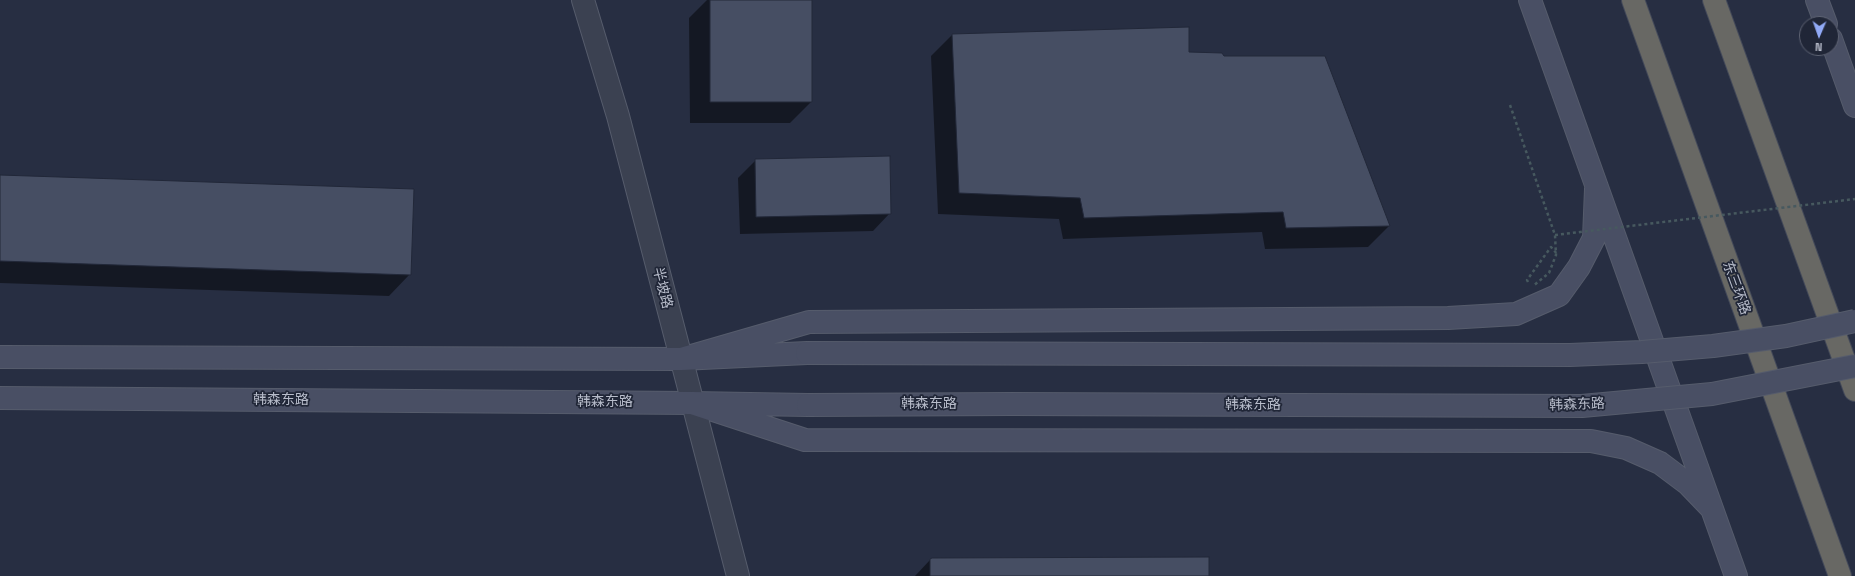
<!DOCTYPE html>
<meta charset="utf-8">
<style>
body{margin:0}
#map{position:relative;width:1855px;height:576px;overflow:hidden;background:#272e42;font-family:"Space Grotesk",sans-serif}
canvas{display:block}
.north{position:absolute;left:1799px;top:16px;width:40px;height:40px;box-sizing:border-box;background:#202637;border:1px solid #5d6272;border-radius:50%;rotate:182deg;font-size:11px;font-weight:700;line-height:16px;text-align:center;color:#b8bdcb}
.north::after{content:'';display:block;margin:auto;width:14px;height:18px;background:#91aaf7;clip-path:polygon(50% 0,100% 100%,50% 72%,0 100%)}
</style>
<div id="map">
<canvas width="1855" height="576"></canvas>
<div class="north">N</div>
</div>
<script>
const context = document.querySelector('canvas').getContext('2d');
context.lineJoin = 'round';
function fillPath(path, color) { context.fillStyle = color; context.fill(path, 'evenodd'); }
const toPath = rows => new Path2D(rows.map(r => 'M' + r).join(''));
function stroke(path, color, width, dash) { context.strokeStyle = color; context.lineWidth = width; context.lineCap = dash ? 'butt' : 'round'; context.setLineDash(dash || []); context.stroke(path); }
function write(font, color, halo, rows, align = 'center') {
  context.font = font + ' "Space Grotesk","Noto Sans SC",sans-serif'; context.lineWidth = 3.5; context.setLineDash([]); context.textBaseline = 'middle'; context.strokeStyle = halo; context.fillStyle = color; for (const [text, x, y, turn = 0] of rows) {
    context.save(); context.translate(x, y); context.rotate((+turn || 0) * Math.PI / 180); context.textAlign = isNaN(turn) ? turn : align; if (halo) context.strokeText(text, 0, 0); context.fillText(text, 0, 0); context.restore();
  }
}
fillPath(toPath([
 [707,0,811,0,811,102,790,123,690,123,689,18],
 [952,35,1224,57,1325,57,1389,226,1368,247,1265,249,1262,232,1063,239,1059,219,938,214,931,56],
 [756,160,890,213,873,231,740,234,738,178],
 [0,176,410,274,389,296,0,283],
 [930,560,1208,576,915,576]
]), '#0007');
const building = toPath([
 [710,0,812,0,812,102,710,102,710,0],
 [1189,27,1189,52,1222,53,1224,56,1325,56,1390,226,1286,228,1283,212,1084,218,1080,198,959,193,952,34,1189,27],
 [890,156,891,214,756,217,755,159,890,156],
 [0,175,414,189,411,275,0,261,0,175],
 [1209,557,1209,576,930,576,930,559,932,558,1209,557]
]);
fillPath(building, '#464e63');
stroke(building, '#222839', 1);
const tertiary = toPath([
 [583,0,618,116,738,576]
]);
const secondary = toPath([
 [1530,0,1736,576],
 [1817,0,1826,24],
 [1831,39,1855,106],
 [0,357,681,359,807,353],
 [681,359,809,322,1448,318,1516,314,1559,295,1579,267,1594,238,1596,189],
 [0,398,692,403,808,405],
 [692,403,805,440,1591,441,1626,448,1660,463,1688,484,1712,509]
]);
const trunk = toPath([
 [1633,0,1840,576],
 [1714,0,1855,390]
]);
stroke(tertiary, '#565c6c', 24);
stroke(secondary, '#565c6c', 24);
stroke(trunk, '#434959', 24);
stroke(toPath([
 [1528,282,1527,280,1551,247,1558,255]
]), '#47595f', 2.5, [3, 3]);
stroke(tertiary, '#3b4151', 22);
stroke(secondary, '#494f64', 22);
stroke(trunk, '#686864', 22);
const secondaryBridge = toPath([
 [807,353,1570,355,1642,352,1713,346,1786,336,1855,321],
 [808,405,1012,404,1582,406,1712,394,1855,366]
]);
stroke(secondaryBridge, '#565c6c', 24, []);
stroke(toPath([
 [1510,105,1555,235,1556,255,1549,273,1533,286],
 [1555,235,1855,199]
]), '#47595f', 2.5, [3, 3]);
stroke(secondaryBridge, '#494f64', 22);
write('14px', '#b8bdcb', '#202637', [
 ["半坡路",662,288,76],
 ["东三环路",1736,288,70],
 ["韩森东路",281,400],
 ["韩森东路",605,402],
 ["韩森东路",929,404],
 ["韩森东路",1253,405],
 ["韩森东路",1577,405,-2]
]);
</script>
